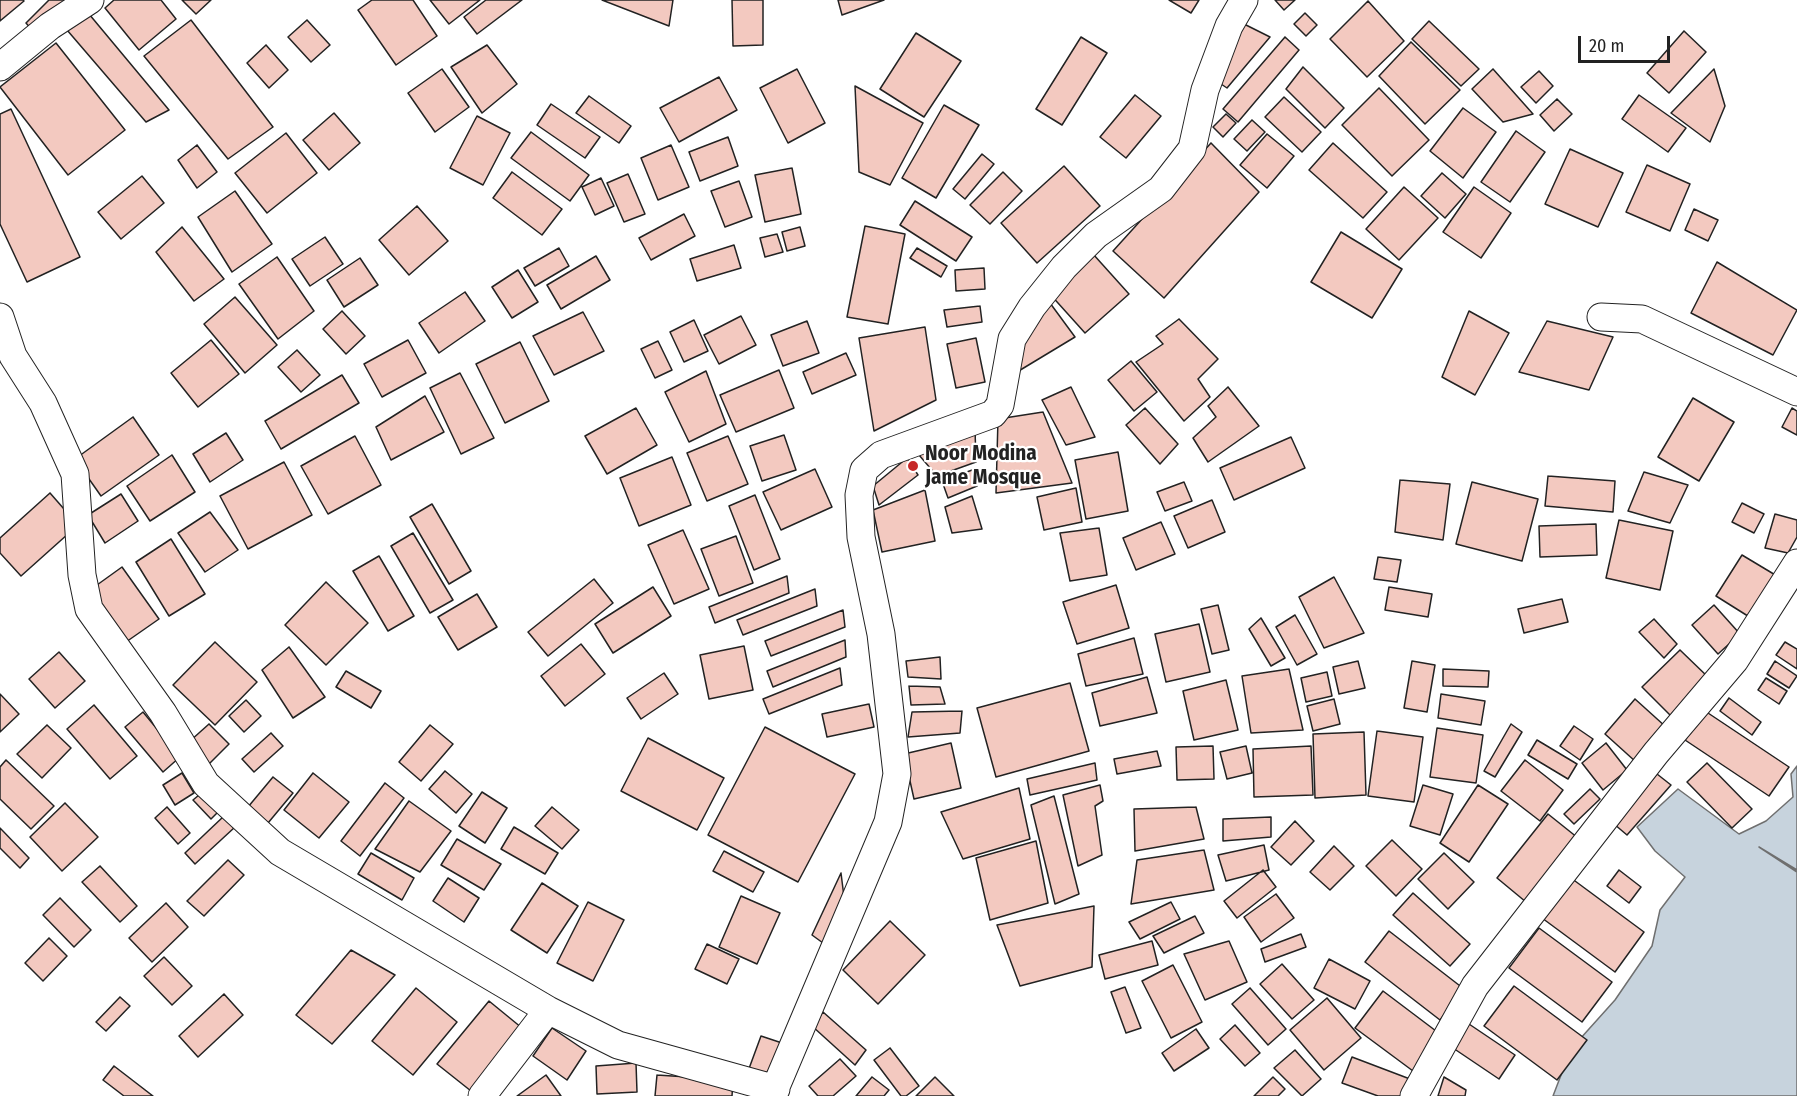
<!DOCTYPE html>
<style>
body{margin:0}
#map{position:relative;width:1797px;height:1096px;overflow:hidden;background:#fff;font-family:"Fira Sans Condensed",sans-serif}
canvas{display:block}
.scale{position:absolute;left:1578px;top:36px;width:92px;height:27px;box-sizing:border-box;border:3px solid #222;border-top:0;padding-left:8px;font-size:18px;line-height:21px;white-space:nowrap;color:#222;-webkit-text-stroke:4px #fff;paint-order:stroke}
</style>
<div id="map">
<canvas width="1797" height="1096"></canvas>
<div class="scale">20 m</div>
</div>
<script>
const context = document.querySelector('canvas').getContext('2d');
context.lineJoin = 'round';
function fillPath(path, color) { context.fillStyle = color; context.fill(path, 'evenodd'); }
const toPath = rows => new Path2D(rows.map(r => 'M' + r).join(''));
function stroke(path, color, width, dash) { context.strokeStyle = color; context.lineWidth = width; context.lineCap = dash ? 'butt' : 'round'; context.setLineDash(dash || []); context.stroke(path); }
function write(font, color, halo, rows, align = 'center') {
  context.font = font + ' "Fira Sans Condensed",sans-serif'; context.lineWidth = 4.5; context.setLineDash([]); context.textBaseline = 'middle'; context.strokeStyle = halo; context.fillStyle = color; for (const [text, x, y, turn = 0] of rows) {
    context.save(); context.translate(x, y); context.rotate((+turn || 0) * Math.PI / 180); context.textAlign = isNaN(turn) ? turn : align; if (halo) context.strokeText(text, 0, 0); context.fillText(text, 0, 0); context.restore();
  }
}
const water = toPath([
 [1797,766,1797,870,1759,847,1797,872,1797,1096,1553,1096,1571,1049,1615,1000,1652,946,1660,910,1685,877,1655,851,1637,827,1678,789,1739,834,1766,821,1793,797,1791,774,1797,766]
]);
fillPath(water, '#c7d3dd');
stroke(water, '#6f6f6f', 1.5);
const building = toPath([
 [0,0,23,0,24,1,0,21,0,0],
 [49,0,65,0,33,31,26,23,49,0],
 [114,0,161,0,176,19,139,50,105,8,114,0],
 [182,0,211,0,196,14,182,0],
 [372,0,413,0,437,36,396,65,358,10,372,0],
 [430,0,480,0,449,24,430,0],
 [486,0,522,0,477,34,464,17,486,0],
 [602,0,673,0,669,26,602,0],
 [732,0,763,0,763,45,733,46,732,0],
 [838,0,884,0,842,15,838,0],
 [1169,0,1199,0,1191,13,1169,0],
 [1275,0,1295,0,1284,10,1275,0],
 [1368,1,1404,41,1367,77,1330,39,1368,1],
 [1305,13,1317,25,1306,36,1294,24,1305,13],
 [89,14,169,110,146,122,67,30,89,14],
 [191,20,273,127,228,159,144,56,191,20],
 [307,20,330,45,311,62,288,37,307,20],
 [1429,21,1479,69,1461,86,1412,39,1429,21],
 [1242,23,1270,37,1227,88,1218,82,1242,23],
 [1684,31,1706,52,1669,93,1647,73,1684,31],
 [916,33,961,61,924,117,880,89,916,33],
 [1081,37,1107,53,1062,125,1036,109,1081,37],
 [1285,37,1299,50,1238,122,1223,109,1285,37],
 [1411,42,1460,90,1425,124,1379,76,1411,42],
 [56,43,125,130,68,175,0,87,56,43],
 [266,45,288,70,269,88,247,63,266,45],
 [487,45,517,84,482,113,451,67,487,45],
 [1303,67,1344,108,1325,128,1286,89,1303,67],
 [442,69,469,107,435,132,408,93,442,69],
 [797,69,825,123,788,143,760,88,797,69],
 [1493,69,1533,114,1503,122,1472,89,1493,69],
 [1714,69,1725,106,1710,142,1671,113,1714,69],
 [1539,71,1553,86,1536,103,1521,87,1539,71],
 [719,77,737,110,679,142,660,108,719,77],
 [855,86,923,123,890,185,859,172,855,86],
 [1379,88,1429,140,1392,176,1342,125,1379,88],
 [1135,95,1161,116,1126,158,1100,137,1135,95],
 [1639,95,1686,128,1668,152,1622,119,1639,95],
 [589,96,631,126,619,143,576,113,589,96],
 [1284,97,1321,132,1302,152,1265,117,1284,97],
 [1557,99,1572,114,1554,131,1540,115,1557,99],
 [551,104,600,137,585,158,537,125,551,104],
 [944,105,979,125,936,198,902,178,944,105],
 [1463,108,1496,132,1463,178,1430,151,1463,108],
 [11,109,80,257,27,282,0,224,0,114,11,109],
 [334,113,360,143,329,170,303,140,334,113],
 [1226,114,1236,123,1223,137,1213,127,1226,114],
 [477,116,510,133,483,185,450,168,477,116],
 [1252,120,1265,132,1247,151,1234,139,1252,120],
 [1516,131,1545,152,1510,202,1481,182,1516,131],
 [531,132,589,175,570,201,511,158,531,132],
 [286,133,317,173,267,213,235,173,286,133],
 [1267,134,1294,156,1267,188,1240,165,1267,134],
 [728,137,738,166,700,181,689,152,728,137],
 [1211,143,1259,192,1164,298,1113,251,1211,143],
 [1333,143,1387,192,1363,218,1309,170,1333,143],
 [197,145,217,172,197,188,178,160,197,145],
 [671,145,689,187,658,200,641,158,671,145],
 [1570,149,1623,173,1598,227,1545,204,1570,149],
 [982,154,994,164,965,199,953,189,982,154],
 [1647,165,1690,184,1670,231,1626,212,1647,165],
 [1064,166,1100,206,1037,263,1001,223,1064,166],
 [792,168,801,214,765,222,755,175,792,168],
 [512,172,562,209,542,235,493,198,512,172],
 [1003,172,1022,191,990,224,970,205,1003,172],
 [1442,173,1466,194,1445,218,1421,196,1442,173],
 [628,174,645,214,624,222,607,183,628,174],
 [142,176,164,203,121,239,98,212,142,176],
 [601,178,614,206,595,215,582,187,601,178],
 [739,181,752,217,725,227,711,191,739,181],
 [1404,187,1438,218,1399,260,1366,229,1404,187],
 [1474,187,1511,213,1481,258,1443,232,1474,187],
 [235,191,272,244,232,272,198,217,235,191],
 [915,201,972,237,956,261,900,225,915,201],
 [417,206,448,241,409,275,379,240,417,206],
 [1694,209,1718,220,1708,241,1685,230,1694,209],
 [684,214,695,236,651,260,639,238,684,214],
 [865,226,905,234,888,324,847,317,865,226],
 [182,227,224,279,194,301,156,252,182,227],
 [800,227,805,246,787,251,782,232,800,227],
 [1341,232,1402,269,1372,318,1311,282,1341,232],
 [777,234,783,252,765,257,760,238,777,234],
 [325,237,343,264,310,286,292,259,325,237],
 [734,245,741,268,697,281,690,259,734,245],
 [559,248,569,266,535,286,524,268,559,248],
 [917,248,947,266,941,277,910,258,917,248],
 [1093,254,1129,294,1085,333,1049,293,1093,254],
 [596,256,610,280,561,309,547,285,596,256],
 [277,257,314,311,278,339,239,284,277,257],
 [360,258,378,285,344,307,327,280,360,258],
 [1717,262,1797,310,1773,355,1691,313,1717,262],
 [984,268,985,289,956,291,955,270,984,268],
 [518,270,538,302,512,318,492,287,518,270],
 [465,292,485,321,439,353,419,323,465,292],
 [235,297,277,345,245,373,204,324,235,297],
 [1050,303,1075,337,1017,372,1027,325,1050,303],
 [980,306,982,322,947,327,944,310,980,306],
 [342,311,365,336,346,354,323,329,342,311],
 [1469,311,1509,333,1475,395,1442,377,1469,311],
 [583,312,604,351,554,375,533,336,583,312],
 [741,316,756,345,719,364,704,335,741,316],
 [1179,319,1218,359,1198,379,1210,397,1184,421,1136,362,1163,344,1156,336,1179,319],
 [694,320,708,351,684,362,670,332,694,320],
 [807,321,819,353,783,366,771,335,807,321],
 [1547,321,1613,337,1589,390,1519,372,1547,321],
 [925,327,936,400,874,431,859,338,925,327],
 [976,338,985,382,956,388,947,344,976,338],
 [211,340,239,374,198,407,171,373,211,340],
 [408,340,426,373,382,397,364,364,408,340],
 [658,341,672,370,655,378,641,349,658,341],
 [520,342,549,401,505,423,476,364,520,342],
 [297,350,320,375,301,392,278,367,297,350],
 [846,353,856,375,812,394,803,372,846,353],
 [1131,361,1157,392,1134,411,1108,380,1131,361],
 [779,370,794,408,736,432,720,395,779,370],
 [706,371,726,424,689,442,665,392,706,371],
 [460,373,494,438,461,454,430,388,460,373],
 [342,375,359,403,281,449,265,421,342,375],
 [1071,387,1095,437,1066,445,1042,400,1071,387],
 [1228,387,1259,426,1208,462,1193,438,1216,417,1208,406,1228,387],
 [425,396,444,432,391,460,376,427,425,396],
 [1693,398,1734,422,1699,481,1658,457,1693,398],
 [636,408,657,445,607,474,585,436,636,408],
 [1145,408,1178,444,1160,464,1126,425,1145,408],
 [1792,408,1797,411,1797,435,1782,427,1792,408],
 [1043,412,1072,483,996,493,998,419,1043,412],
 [133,417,159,455,101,496,75,459,133,417],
 [975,429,976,462,937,476,913,448,975,429],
 [226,433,243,460,210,482,193,454,226,433],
 [784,435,796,470,762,481,750,446,784,435],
 [355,436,381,485,328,514,301,466,355,436],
 [728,436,748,484,707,501,687,453,728,436],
 [1291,437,1305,468,1234,500,1220,468,1291,437],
 [1118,452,1128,511,1086,519,1075,460,1118,452],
 [172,455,195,492,150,521,127,486,172,455],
 [672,457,691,505,639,526,620,478,672,457],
 [907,458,918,475,879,505,873,486,907,458],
 [284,462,312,515,248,549,220,496,284,462],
 [815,469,832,507,781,530,763,492,815,469],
 [975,469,977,486,948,498,942,481,975,469],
 [1644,472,1688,485,1670,523,1628,511,1644,472],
 [1548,476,1615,481,1613,512,1545,506,1548,476],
 [1400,480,1450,484,1443,540,1395,532,1400,480],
 [1184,482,1192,501,1165,511,1157,492,1184,482],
 [1472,482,1538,499,1522,561,1456,544,1472,482],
 [1076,488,1082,522,1044,530,1037,497,1076,488],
 [925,490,935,541,882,552,873,510,925,490],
 [50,493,78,525,21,576,0,553,0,538,50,493],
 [121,494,138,521,105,543,88,515,121,494],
 [755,495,780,559,754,570,729,506,755,495],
 [972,496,982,529,952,533,945,507,972,496],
 [1212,500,1225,532,1188,548,1174,516,1212,500],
 [1742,503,1764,514,1754,533,1732,522,1742,503],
 [432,504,471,571,449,584,410,517,432,504],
 [210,512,238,550,205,572,178,533,210,512],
 [1775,514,1797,520,1797,537,1788,553,1765,548,1775,514],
 [1619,520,1673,531,1660,590,1606,578,1619,520],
 [1161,522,1175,554,1136,570,1123,538,1161,522],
 [1596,524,1597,555,1540,557,1539,526,1596,524],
 [1099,528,1107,575,1070,581,1060,533,1099,528],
 [683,530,709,589,674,604,648,545,683,530],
 [413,533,453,600,430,613,391,546,413,533],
 [736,536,753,583,719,596,701,549,736,536],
 [171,539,205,594,169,616,136,562,171,539],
 [1742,555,1777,576,1751,618,1716,596,1742,555],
 [379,556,414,616,388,631,353,571,379,556],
 [1378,557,1401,560,1397,582,1374,579,1378,557],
 [122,567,159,619,126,642,90,590,122,567],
 [787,576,789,593,715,623,709,607,787,576],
 [1334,577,1364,633,1324,648,1299,597,1334,577],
 [594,579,613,603,548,656,528,632,594,579],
 [326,582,368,623,326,665,285,625,326,582],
 [1116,585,1129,628,1077,644,1063,602,1116,585],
 [653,587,671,616,613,653,595,624,653,587],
 [1389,587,1432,594,1428,617,1385,610,1389,587],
 [815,589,817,606,743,635,737,620,815,589],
 [477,594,497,627,458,650,438,617,477,594],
 [1562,599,1568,622,1524,633,1518,609,1562,599],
 [1218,605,1229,650,1212,654,1201,609,1218,605],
 [1714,605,1740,634,1718,654,1692,625,1714,605],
 [843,610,845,627,771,656,765,641,843,610],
 [1295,615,1317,654,1297,665,1276,627,1295,615],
 [1261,618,1285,658,1271,666,1249,629,1261,618],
 [1654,619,1677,644,1664,658,1639,632,1654,619],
 [1199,624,1210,672,1166,682,1155,634,1199,624],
 [1134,638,1143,674,1086,686,1078,654,1134,638],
 [845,640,846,657,773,687,767,671,845,640],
 [215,642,257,682,215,725,173,685,215,642],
 [1785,642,1797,649,1797,669,1776,655,1785,642],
 [581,644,605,674,565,706,541,676,581,644],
 [744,646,753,690,709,699,700,655,744,646],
 [289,647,325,697,293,718,262,670,289,647],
 [1680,650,1709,678,1671,716,1642,687,1680,650],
 [59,652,85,681,55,708,29,679,59,652],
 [940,657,941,679,908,677,906,661,940,657],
 [1358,661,1365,688,1339,694,1333,667,1358,661],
 [1412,661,1435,665,1427,712,1404,708,1412,661],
 [1775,661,1797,676,1789,688,1767,674,1775,661],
 [840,668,842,685,769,714,763,699,840,668],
 [1289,669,1303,730,1251,733,1242,676,1289,669],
 [1443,669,1489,671,1488,687,1443,686,1443,669],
 [346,671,381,691,371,708,336,687,346,671],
 [1327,672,1332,696,1306,702,1301,678,1327,672],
 [664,673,678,694,641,719,627,698,664,673],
 [1147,677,1157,713,1100,726,1092,693,1147,677],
 [1766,678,1787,691,1779,704,1758,690,1766,678],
 [1226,680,1238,730,1194,740,1183,691,1226,680],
 [1070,683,1089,751,996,777,977,708,1070,683],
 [909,686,940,687,945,704,911,705,909,686],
 [0,694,19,714,0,732,0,694],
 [1441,694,1485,701,1481,725,1438,718,1441,694],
 [1729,698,1761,722,1752,735,1720,711,1729,698],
 [1334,699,1340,724,1313,731,1307,706,1334,699],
 [1635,699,1666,727,1636,762,1605,734,1635,699],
 [246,700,261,716,244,732,229,716,246,700],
 [869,704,874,727,827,737,822,714,869,704],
 [94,705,137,756,110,779,67,729,94,705],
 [962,711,960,733,908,737,912,712,962,711],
 [1705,711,1789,767,1769,796,1685,740,1705,711],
 [143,712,180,757,163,772,125,727,143,712],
 [209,724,229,744,206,767,190,741,209,724],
 [1511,724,1522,732,1495,777,1484,771,1511,724],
 [47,725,71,748,42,778,17,754,47,725],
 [430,725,453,744,421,781,399,762,430,725],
 [1574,726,1593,739,1580,760,1560,746,1574,726],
 [765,727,855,774,798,882,708,835,765,727],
 [1437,728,1483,735,1476,783,1430,777,1437,728],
 [1377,731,1423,737,1414,802,1368,796,1377,731],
 [1364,732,1366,795,1315,798,1313,734,1364,732],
 [271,733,283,746,254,772,242,759,271,733],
 [648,738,724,778,697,830,621,791,648,738],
 [1537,740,1577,764,1568,779,1528,755,1537,740],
 [951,743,961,788,914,799,904,754,951,743],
 [1606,743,1627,770,1603,790,1582,763,1606,743],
 [1213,746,1214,779,1177,780,1176,747,1213,746],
 [1246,746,1252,773,1227,779,1220,752,1246,746],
 [1311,746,1313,795,1254,797,1253,749,1311,746],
 [1157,751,1161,766,1117,774,1114,759,1157,751],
 [6,760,54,806,31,829,0,799,0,767,6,760],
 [1525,760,1563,790,1540,821,1501,791,1525,760],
 [1095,763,1097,780,1030,795,1027,779,1095,763],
 [1707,763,1752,809,1732,828,1687,782,1707,763],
 [445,771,472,794,456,813,429,789,445,771],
 [182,773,194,793,175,805,163,785,182,773],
 [313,773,349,802,319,838,284,810,313,773],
 [1657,774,1671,785,1627,835,1614,824,1657,774],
 [273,777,293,793,263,829,243,813,273,777],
 [385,783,404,798,360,856,341,841,385,783],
 [1100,785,1103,801,1095,806,1102,855,1078,866,1063,795,1100,785],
 [1423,785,1453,794,1440,835,1410,826,1423,785],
 [1478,785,1508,804,1469,862,1440,843,1478,785],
 [1019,788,1030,839,963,859,941,812,1019,788],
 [1590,789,1600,799,1574,824,1564,814,1590,789],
 [205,790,222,808,211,819,193,800,205,790],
 [482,792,507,808,485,843,459,826,482,792],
 [1054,796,1079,894,1055,904,1031,805,1054,796],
 [409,801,451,831,420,872,375,849,409,801],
 [65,803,98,837,62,871,30,837,65,803],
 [167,807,190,833,178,844,155,818,167,807],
 [552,807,579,830,562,849,535,826,552,807],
 [1196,807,1204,839,1135,851,1134,809,1196,807],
 [1548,814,1578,838,1526,902,1497,878,1548,814],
 [224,816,235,827,195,864,185,853,224,816],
 [1271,817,1271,837,1223,841,1223,819,1271,817],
 [1295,821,1314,841,1291,865,1271,847,1295,821],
 [514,827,558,853,545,874,501,849,514,827],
 [0,828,29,858,20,868,0,848,0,828],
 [457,839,501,864,484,890,441,865,457,839],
 [1392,840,1422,869,1396,896,1366,866,1392,840],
 [1036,841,1048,903,990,920,976,858,1036,841],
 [1264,845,1269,870,1226,881,1218,855,1264,845],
 [1334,846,1354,866,1330,890,1310,872,1334,846],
 [1204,850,1214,890,1131,904,1137,860,1204,850],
 [724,851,764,872,753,892,713,871,724,851],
 [371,853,414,878,402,900,358,874,371,853],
 [1444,853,1474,882,1448,909,1418,879,1444,853],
 [228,860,244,875,204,916,187,901,228,860],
 [100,866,137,906,120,922,82,882,100,866],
 [1263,870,1276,887,1237,918,1224,901,1263,870],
 [1619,870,1641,887,1629,903,1607,886,1619,870],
 [841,873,846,913,823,943,812,935,841,873],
 [448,878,479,898,464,922,433,901,448,878],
 [1571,878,1644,932,1615,972,1542,918,1571,878],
 [542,883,578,906,547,953,511,930,542,883],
 [1413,893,1470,944,1450,966,1393,915,1413,893],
 [1276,894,1294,918,1261,942,1244,917,1276,894],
 [741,896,780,913,757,964,719,947,741,896],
 [60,898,91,930,74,947,43,915,60,898],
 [588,902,624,920,593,981,557,963,588,902],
 [1171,902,1180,919,1140,939,1129,922,1171,902],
 [166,903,188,927,152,962,129,938,166,903],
 [1094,906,1092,967,1020,986,997,925,1094,906],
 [1195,916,1204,933,1164,953,1153,936,1195,916],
 [890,921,925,955,878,1004,843,970,890,921],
 [1539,928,1612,982,1582,1022,1509,968,1539,928],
 [1389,931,1464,989,1440,1020,1365,962,1389,931],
 [1301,934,1306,947,1265,962,1261,949,1301,934],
 [49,938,67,956,43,981,25,963,49,938],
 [1152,941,1158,965,1105,979,1099,955,1152,941],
 [1229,941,1247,982,1205,1000,1184,954,1229,941],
 [707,944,739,959,727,984,695,969,707,944],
 [351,950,395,975,332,1044,296,1015,351,950],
 [164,957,192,986,172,1005,144,976,164,957],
 [1329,959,1370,981,1355,1009,1314,988,1329,959],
 [1282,964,1314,1000,1292,1019,1260,984,1282,964],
 [1173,965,1202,1022,1171,1038,1142,981,1173,965],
 [1514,986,1587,1040,1557,1080,1484,1026,1514,986],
 [1125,987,1141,1028,1126,1033,1111,992,1125,987],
 [416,988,457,1022,413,1075,372,1041,416,988],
 [1250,988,1286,1029,1268,1045,1232,1004,1250,988],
 [1383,991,1440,1034,1413,1071,1355,1028,1383,991],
 [224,994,243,1015,198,1057,179,1036,224,994],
 [120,997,130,1006,106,1031,96,1022,120,997],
 [1327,998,1361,1038,1324,1070,1290,1030,1327,998],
 [489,1001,522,1028,471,1091,437,1064,489,1001],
 [823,1012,866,1050,855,1065,812,1026,823,1012],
 [1466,1022,1515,1055,1499,1079,1450,1046,1466,1022],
 [1235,1025,1260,1053,1245,1066,1220,1039,1235,1025],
 [552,1028,586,1051,567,1080,533,1056,552,1028],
 [1196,1029,1209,1048,1174,1071,1162,1053,1196,1029],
 [761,1036,785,1044,771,1082,747,1074,761,1036],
 [890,1048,919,1086,906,1096,901,1096,874,1060,890,1048],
 [1295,1050,1321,1079,1302,1096,1274,1068,1295,1050],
 [1352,1057,1410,1079,1404,1096,1378,1096,1342,1083,1352,1057],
 [840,1059,856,1076,833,1096,818,1096,809,1086,840,1059],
 [636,1063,637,1092,597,1094,596,1066,636,1063],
 [114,1066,153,1096,124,1096,103,1080,114,1066],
 [546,1075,561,1096,517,1096,546,1075],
 [657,1075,733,1080,732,1096,655,1096,657,1075],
 [872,1077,889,1090,884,1096,856,1096,872,1077],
 [935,1077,954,1096,916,1096,935,1077],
 [1273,1077,1285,1089,1278,1096,1254,1096,1273,1077],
 [1444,1077,1466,1090,1465,1096,1438,1096,1444,1077]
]);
fillPath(building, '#f3c9c0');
stroke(building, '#222', 1.5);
const street = toPath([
 [0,67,50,26,90,0],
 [0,317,13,356,43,403,75,474,82,575,89,609,163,713,206,784,280,852,548,1010,618,1045,776,1089],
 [1601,317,1642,319,1797,392],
 [482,1096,548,1010],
 [772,1096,888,822,897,774,881,634,861,537,859,495,864,470,881,455,993,414,1000,405,1012,339,1032,307,1064,267,1096,235,1161,189,1192,149,1205,90,1229,26,1244,0],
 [1414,1096,1475,986,1656,753,1735,660,1797,563]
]);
stroke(street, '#222', 29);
stroke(street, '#fff', 27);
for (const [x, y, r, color] of [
 [913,466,6,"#c62828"]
]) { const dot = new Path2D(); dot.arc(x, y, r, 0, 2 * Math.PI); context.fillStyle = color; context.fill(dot); stroke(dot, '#fff', 2); }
write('bold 21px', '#222', '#fff', [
 ["Noor Modina",925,454],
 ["Jame Mosque",925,478]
], 'left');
</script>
